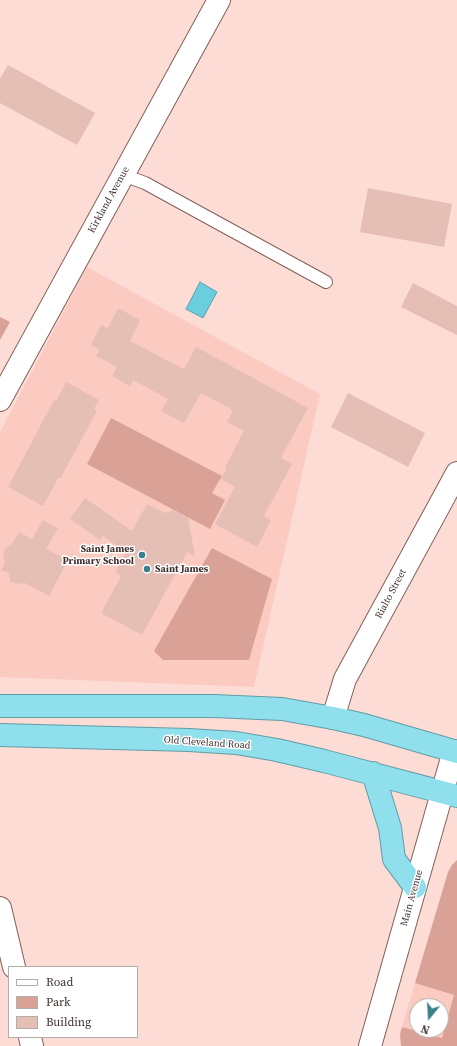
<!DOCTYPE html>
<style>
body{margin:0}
#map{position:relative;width:457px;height:1046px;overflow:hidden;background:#fcdcd5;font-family:"Source Serif 4",serif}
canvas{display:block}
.legend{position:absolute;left:8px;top:966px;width:130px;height:72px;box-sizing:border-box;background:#fff;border:1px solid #b2acab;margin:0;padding:5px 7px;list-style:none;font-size:12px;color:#3f302d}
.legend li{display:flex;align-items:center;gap:8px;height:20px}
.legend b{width:20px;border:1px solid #b2acab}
.north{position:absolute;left:409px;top:998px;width:40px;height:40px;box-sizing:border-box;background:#fff;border:1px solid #b2acab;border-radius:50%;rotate:198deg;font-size:11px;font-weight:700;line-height:16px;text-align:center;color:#3f302d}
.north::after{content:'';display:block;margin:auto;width:14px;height:18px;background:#39808b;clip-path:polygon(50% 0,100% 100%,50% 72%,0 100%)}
</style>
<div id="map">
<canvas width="457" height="1046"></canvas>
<ul class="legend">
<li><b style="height:5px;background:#fff"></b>Road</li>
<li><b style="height:11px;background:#daa296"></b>Park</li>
<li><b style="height:11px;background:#e5beb6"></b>Building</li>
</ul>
<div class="north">N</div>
</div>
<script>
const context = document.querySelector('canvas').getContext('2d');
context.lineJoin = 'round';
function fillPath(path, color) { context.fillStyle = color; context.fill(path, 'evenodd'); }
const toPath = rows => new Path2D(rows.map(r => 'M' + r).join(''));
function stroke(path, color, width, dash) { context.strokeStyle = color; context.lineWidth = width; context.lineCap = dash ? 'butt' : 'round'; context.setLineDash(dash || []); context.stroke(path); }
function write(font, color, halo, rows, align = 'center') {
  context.font = font + ' "Source Serif 4",serif'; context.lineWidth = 3; context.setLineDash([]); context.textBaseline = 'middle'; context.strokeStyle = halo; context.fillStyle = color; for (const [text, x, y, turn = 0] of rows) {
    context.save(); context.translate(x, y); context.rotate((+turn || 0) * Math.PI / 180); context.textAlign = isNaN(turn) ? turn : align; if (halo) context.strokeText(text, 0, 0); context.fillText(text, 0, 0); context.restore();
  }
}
fillPath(toPath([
 [87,267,320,394,254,687,0,677,0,432],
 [415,983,454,995,442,1039,402,1027],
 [417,1006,441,1006,441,1030,417,1030]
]), '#fbcbc1');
fillPath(toPath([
 [0,317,10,322,0,340],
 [111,418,222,476,212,493,225,500,210,529,87,464],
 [212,548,272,579,249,660,163,660,154,651],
 [457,860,457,1046,401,1046,400,1034,402,1027,442,1038,454,995,415,983,448,872,452,865]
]), '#daa296');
const water = toPath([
 [200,282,217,292,203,318,186,309,200,282]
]);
fillPath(water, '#6bcede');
stroke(water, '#5e9fa9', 1);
fillPath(toPath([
 [8,65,95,113,77,145,0,103,0,79],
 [368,188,452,204,444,247,360,232],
 [413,283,457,306,457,335,401,307],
 [118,308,140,320,130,341,184,369,196,347,308,408,281,458,292,464,264,516,271,520,257,547,215,524,235,487,221,479,227,468,225,467,244,431,227,422,233,410,201,393,184,423,161,411,168,399,133,380,130,386,112,376,117,367,96,356,100,350,91,345,101,325,108,328],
 [66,382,99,400,94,409,97,411,60,479,58,478,43,506,8,487,54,400,56,401],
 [348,393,425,433,408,467,331,427],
 [85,498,132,531,147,504,165,513,174,510,188,518,195,556,187,552,142,635,101,613,121,576,115,572,126,552,103,536,100,540,70,519],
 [43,520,58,528,46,549,68,560,49,596,25,583,17,584,10,581,9,573,1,570,5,562,3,554,7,547,11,545,19,532,32,539],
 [421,998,444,1005,441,1014,441,1006,419,1006]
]), '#e5beb6');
const service = toPath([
 [123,175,145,183,326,282]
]);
const minor = toPath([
 [0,400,219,0],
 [333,718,345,679,457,473],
 [0,908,14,967],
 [30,1037,32,1046]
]);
const tertiary = toPath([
 [370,1046,454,751]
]);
const trunk = toPath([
 [0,706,214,706,282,709,333,718,364,725,457,752],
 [0,735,189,740,236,743,277,750,324,761,457,796],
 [373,773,390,828,394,859,415,887]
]);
stroke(service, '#826059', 14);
stroke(minor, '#826059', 24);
stroke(tertiary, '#826059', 24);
stroke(trunk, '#619da6', 24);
stroke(service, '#fff', 12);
stroke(minor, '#fff', 22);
stroke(tertiary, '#fff', 22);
stroke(trunk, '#8fdfec', 22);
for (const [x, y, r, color] of [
 [142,555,4,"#39808b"],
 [147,569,4,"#39808b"]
]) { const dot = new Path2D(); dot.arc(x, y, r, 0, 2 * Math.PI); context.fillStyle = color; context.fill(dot); stroke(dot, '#fff', 1.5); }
write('10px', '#3f302d', '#fff', [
 ["Kirkland Avenue",109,200,-61],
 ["Rialto Street",391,594,-62],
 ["Old Cleveland Road",207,743,4],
 ["Main Avenue",412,898,-74]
]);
write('bold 10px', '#3f302d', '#fff', [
 ["Saint James",134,549],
 ["Primary School",134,561],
 ["Saint James",155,569,"left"]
], 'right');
</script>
